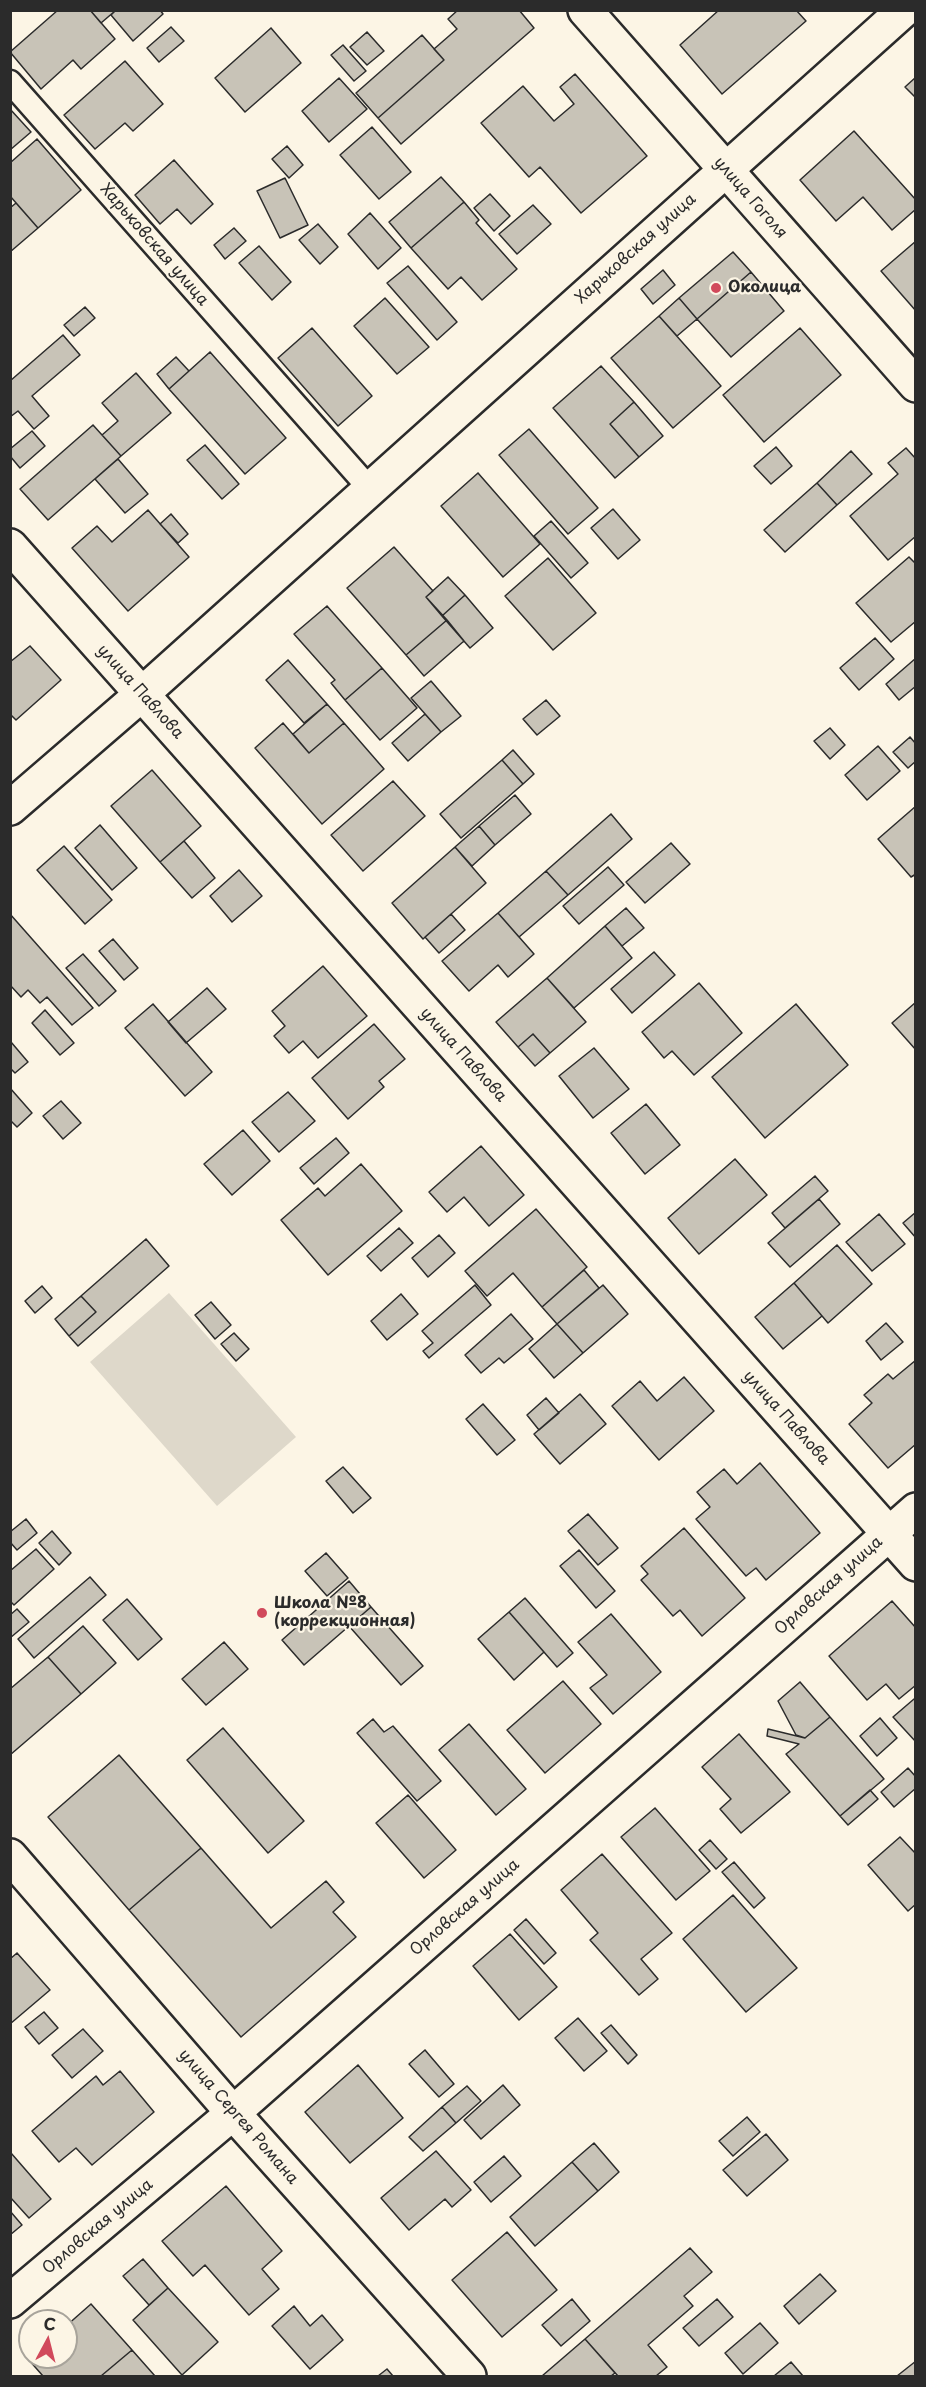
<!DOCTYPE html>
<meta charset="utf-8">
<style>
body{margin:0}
#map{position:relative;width:926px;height:2387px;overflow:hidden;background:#fcf5e5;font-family:"Playpen Sans",sans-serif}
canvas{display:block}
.frame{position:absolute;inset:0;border:12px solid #2b2b2b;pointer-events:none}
.north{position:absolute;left:18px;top:2309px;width:60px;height:60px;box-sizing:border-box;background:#fcf5e5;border:2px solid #a8a49b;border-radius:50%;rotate:7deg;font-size:16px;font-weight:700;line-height:24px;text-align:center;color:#2b2b2b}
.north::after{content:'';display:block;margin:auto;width:21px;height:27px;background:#d1495b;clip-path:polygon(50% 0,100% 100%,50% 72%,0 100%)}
</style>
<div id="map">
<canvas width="926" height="2387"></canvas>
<div class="frame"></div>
<div class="north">С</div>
</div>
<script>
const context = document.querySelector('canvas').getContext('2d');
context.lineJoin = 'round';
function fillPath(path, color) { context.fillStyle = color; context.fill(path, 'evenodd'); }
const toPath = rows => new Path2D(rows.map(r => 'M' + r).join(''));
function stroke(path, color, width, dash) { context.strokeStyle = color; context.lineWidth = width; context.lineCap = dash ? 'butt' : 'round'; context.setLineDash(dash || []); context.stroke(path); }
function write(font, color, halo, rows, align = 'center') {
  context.font = font + ' "Playpen Sans",sans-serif'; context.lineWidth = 4.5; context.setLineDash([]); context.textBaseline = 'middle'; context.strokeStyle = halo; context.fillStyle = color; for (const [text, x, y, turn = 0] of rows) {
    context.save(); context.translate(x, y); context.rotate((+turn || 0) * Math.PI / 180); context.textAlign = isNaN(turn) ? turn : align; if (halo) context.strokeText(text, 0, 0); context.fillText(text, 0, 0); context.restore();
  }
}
fillPath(toPath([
 [169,1293,296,1437,217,1506,90,1362]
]), '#ded8ca');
const building = toPath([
 [58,10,90,10,115,39,81,69,73,60,41,89,10,52,58,10],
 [90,10,114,10,115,11,101,23,90,10],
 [160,10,163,14,133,41,111,15,116,10,160,10],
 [458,10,519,10,534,28,401,144,378,118,444,60,434,49,457,29,448,19,458,10],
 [719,10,796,10,806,21,722,94,680,45,719,10],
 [171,27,184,41,159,62,147,48,171,27],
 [271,28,301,63,245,112,215,78,271,28],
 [367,32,384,51,367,65,350,47,367,32],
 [422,35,444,60,378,118,356,93,422,35],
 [343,45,366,71,354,81,331,55,343,45],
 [125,61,163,104,133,131,125,123,95,149,64,115,125,61],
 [575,74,647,156,581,213,540,167,529,177,481,123,523,86,554,121,574,104,560,87,575,74],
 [916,77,916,98,905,87,916,77],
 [339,78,367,109,329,142,302,111,339,78],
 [10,109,31,132,10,150,10,109],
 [372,127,411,172,379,199,340,155,372,127],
 [854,131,916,200,916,209,892,230,863,197,836,221,800,180,854,131],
 [37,139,81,190,38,228,10,196,10,163,37,139],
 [287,146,303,165,289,178,272,159,287,146],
 [174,160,213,204,191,224,177,209,160,224,135,195,174,160],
 [441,177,464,202,411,248,389,222,441,177],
 [285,178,308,225,280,238,257,191,285,178],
 [490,194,510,216,494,231,474,208,490,194],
 [464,202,479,220,476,223,517,269,482,300,461,277,448,289,411,248,464,202],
 [16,203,38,228,10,252,10,208,16,203],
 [533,205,551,224,517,254,499,234,533,205],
 [370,213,401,248,378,269,348,234,370,213],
 [318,224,338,247,320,264,299,240,318,224],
 [234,228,246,241,225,259,214,245,234,228],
 [916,241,916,311,881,271,916,241],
 [259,246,291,282,272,300,239,263,259,246],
 [733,252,751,272,697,319,679,298,733,252],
 [408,266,457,322,437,340,387,283,408,266],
 [663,270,675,285,653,304,641,289,663,270],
 [751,272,784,311,731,357,697,319,751,272],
 [385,298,429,347,397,374,354,326,385,298],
 [679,298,697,319,677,336,659,316,679,298],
 [85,307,95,318,74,336,64,325,85,307],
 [659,316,721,386,673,428,611,358,659,316],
 [312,328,372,396,338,426,278,358,312,328],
 [800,328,841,375,764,442,723,395,800,328],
 [63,335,80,355,32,396,49,416,34,429,18,411,10,417,10,381,63,335],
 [210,352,286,438,245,474,169,389,210,352],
 [176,357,189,371,169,389,157,374,176,357],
 [601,366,634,402,610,424,639,457,615,478,553,408,601,366],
 [136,373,171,413,121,456,102,435,118,421,102,403,136,373],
 [634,402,663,436,639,457,610,424,634,402],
 [93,425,121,456,48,520,20,489,93,425],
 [529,429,598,508,568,534,499,455,529,429],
 [32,431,45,446,20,468,10,456,10,449,32,431],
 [205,445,239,484,222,499,187,460,205,445],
 [776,447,792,466,771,484,754,466,776,447],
 [906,448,916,459,916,536,888,560,850,516,898,474,888,463,906,448],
 [851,451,872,474,837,505,817,483,851,451],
 [118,459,148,494,125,513,95,479,118,459],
 [478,473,540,544,503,577,441,506,478,473],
 [817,483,837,505,785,552,764,530,817,483],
 [613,509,640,540,618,559,591,528,613,509],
 [148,510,189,557,128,611,72,548,97,526,112,542,148,510],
 [171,514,188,534,178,543,160,524,171,514],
 [551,521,588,563,571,578,534,536,551,521],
 [394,547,433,591,426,597,447,620,406,655,347,588,394,547],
 [909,557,916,564,916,621,891,642,856,603,909,557],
 [548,558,596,613,553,650,505,596,548,558],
 [448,577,465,595,442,616,426,597,448,577],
 [465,595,493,628,470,648,442,616,465,595],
 [327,606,382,668,345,700,331,683,335,680,294,634,327,606],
 [447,620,464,641,424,676,406,655,447,620],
 [875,638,894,659,859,690,840,668,875,638],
 [30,646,61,680,16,720,10,714,10,662,30,646],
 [916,658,916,686,899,700,886,684,916,658],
 [288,660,327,704,304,723,266,680,288,660],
 [382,668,417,708,380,740,345,700,382,668],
 [431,681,461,716,441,732,411,698,431,681],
 [546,700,560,716,537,735,523,719,546,700],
 [327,704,344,723,309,753,293,734,327,704],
 [425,714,441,732,408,761,392,743,425,714],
 [283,723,309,753,344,723,384,769,322,824,255,748,283,723],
 [830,728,845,745,830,759,814,741,830,728],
 [910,737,916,744,916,761,908,768,893,752,910,737],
 [878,746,900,771,867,800,845,775,878,746],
 [513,750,534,774,523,784,502,760,513,750],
 [502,760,523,784,461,838,440,814,502,760],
 [152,770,201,826,160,862,111,806,152,770],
 [393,781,425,816,363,871,331,835,393,781],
 [515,795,531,814,495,845,479,826,515,795],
 [916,806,916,874,911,877,878,839,916,806],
 [611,814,632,839,568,895,546,871,611,814],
 [100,825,137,868,112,890,75,848,100,825],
 [479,826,495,845,472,866,455,847,479,826],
 [184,841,215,878,192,898,160,862,184,841],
 [671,843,690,864,645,903,626,882,671,843],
 [64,846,112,900,85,924,37,870,64,846],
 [455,847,486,883,423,939,392,903,455,847],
 [608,867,624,885,579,924,563,906,608,867],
 [239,870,262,896,232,922,210,896,239,870],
 [546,871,568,895,519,937,498,913,546,871],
 [626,908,644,928,622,946,605,926,626,908],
 [498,913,534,954,508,977,498,965,469,991,442,961,498,913],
 [10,914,93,1008,72,1025,47,997,40,1003,28,990,21,997,10,985,10,914],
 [451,914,465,930,439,953,425,937,451,914],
 [605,926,632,958,574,1008,547,978,605,926],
 [113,939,138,968,124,980,99,951,113,939],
 [654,952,675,975,632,1013,611,989,654,952],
 [83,954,116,991,99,1006,66,968,83,954],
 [323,966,367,1016,318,1058,303,1041,289,1053,274,1036,285,1026,272,1011,323,966],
 [547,978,586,1022,550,1053,533,1034,518,1047,496,1022,547,978],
 [699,983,742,1033,694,1075,672,1051,664,1058,642,1032,699,983],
 [207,988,226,1009,186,1043,168,1022,207,988],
 [916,1002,916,1050,892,1023,916,1002],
 [153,1004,212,1072,185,1096,125,1028,153,1004],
 [796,1004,848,1065,765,1138,712,1077,796,1004],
 [45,1010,74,1043,60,1055,32,1023,45,1010],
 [374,1024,405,1059,379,1081,384,1087,348,1119,312,1078,374,1024],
 [533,1034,550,1053,535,1066,518,1047,533,1034],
 [11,1042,28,1062,15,1073,10,1068,11,1042],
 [594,1048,629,1089,593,1118,559,1076,594,1048],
 [10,1088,32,1113,17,1127,10,1120,10,1088],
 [288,1092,315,1121,279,1152,252,1122,288,1092],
 [61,1101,81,1123,63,1139,43,1116,61,1101],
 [646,1104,680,1145,645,1174,611,1133,646,1104],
 [243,1130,270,1161,232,1195,204,1164,243,1130],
 [336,1138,349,1153,314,1184,300,1168,336,1138],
 [481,1146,524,1195,489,1226,464,1197,447,1212,429,1192,481,1146],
 [735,1159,767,1195,699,1254,668,1218,735,1159],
 [361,1164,402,1211,328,1275,281,1220,318,1188,325,1196,361,1164],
 [815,1176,828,1191,785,1228,772,1213,815,1176],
 [819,1199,840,1224,790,1267,768,1243,819,1199],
 [536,1209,587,1267,542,1307,513,1273,487,1296,465,1271,536,1209],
 [916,1212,916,1238,903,1223,916,1212],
 [879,1214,905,1244,872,1271,846,1242,879,1214],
 [399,1228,413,1243,381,1271,367,1256,399,1228],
 [439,1235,455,1253,428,1277,412,1258,439,1235],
 [146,1239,169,1266,78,1346,69,1336,96,1312,81,1296,146,1239],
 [837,1245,872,1284,828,1323,794,1283,837,1245],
 [584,1270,599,1288,557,1324,542,1307,584,1270],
 [794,1283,822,1316,783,1349,755,1317,794,1283],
 [475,1285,491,1305,429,1358,423,1351,433,1343,422,1331,475,1285],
 [603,1285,628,1314,583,1353,557,1324,603,1285],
 [42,1286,52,1298,35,1313,25,1301,42,1286],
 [401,1294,418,1314,387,1340,371,1321,401,1294],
 [81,1296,96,1312,69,1336,55,1319,81,1296],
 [211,1302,231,1325,215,1339,195,1315,211,1302],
 [511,1314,533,1339,504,1363,499,1358,481,1373,465,1355,511,1314],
 [886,1323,903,1342,881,1360,866,1341,886,1323],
 [557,1324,583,1353,554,1378,529,1349,557,1324],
 [234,1333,249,1349,236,1361,221,1344,234,1333],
 [916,1360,916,1444,888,1468,849,1424,872,1403,864,1395,888,1374,893,1379,916,1360],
 [684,1377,714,1411,659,1460,612,1406,640,1381,657,1401,684,1377],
 [580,1394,606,1424,560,1464,534,1434,580,1394],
 [546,1398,559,1413,539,1430,527,1415,546,1398],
 [483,1404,515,1440,497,1455,466,1419,483,1404],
 [760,1463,820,1533,766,1580,756,1568,746,1576,696,1519,710,1507,697,1492,724,1469,737,1484,760,1463],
 [343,1467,371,1498,353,1513,326,1481,343,1467],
 [588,1514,618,1548,598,1565,568,1531,588,1514],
 [26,1519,37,1533,17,1550,10,1542,10,1532,26,1519],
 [684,1528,745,1598,702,1636,680,1610,673,1616,641,1580,648,1574,641,1566,684,1528],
 [52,1531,71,1553,59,1565,39,1543,52,1531],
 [36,1549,54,1569,14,1605,10,1601,10,1571,36,1549],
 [579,1550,615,1591,596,1608,560,1566,579,1550],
 [326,1553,348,1578,327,1596,305,1571,326,1553],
 [90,1577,106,1595,34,1658,18,1639,90,1577],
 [349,1581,371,1607,304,1665,282,1640,349,1581],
 [525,1598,573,1653,557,1667,509,1612,525,1598],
 [127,1599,162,1639,138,1660,103,1620,127,1599],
 [892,1601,916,1628,916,1685,899,1699,886,1684,867,1700,829,1656,892,1601],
 [371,1607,423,1666,401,1685,349,1626,371,1607],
 [17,1609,29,1622,10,1638,10,1615,17,1609],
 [509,1612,544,1652,514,1680,478,1639,509,1612],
 [611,1614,661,1672,613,1714,590,1688,607,1675,578,1642,611,1614],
 [83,1626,116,1663,81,1694,48,1657,83,1626],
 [224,1642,248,1669,206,1705,182,1679,224,1642],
 [48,1657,81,1694,10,1755,10,1689,48,1657],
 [563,1681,601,1724,545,1773,507,1730,563,1681],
 [800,1682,830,1717,805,1738,796,1735,778,1701,800,1682],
 [914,1699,916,1700,916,1742,893,1717,914,1699],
 [830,1717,884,1779,840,1816,786,1754,799,1744,767,1736,768,1729,805,1738,830,1717],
 [880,1718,897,1738,877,1756,860,1736,880,1718],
 [373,1719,384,1732,393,1726,441,1781,417,1801,357,1733,373,1719],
 [469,1724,526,1789,496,1815,439,1750,469,1724],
 [223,1728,304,1821,268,1853,187,1760,223,1728],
 [739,1734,790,1792,741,1833,720,1809,731,1799,702,1767,739,1734],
 [119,1755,201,1848,129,1910,48,1817,119,1755],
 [908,1768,916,1777,916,1788,894,1807,881,1792,908,1768],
 [870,1790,878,1799,848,1825,840,1816,870,1790],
 [408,1795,456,1850,424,1878,376,1823,408,1795],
 [655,1808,710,1871,676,1900,621,1837,655,1808],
 [900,1837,916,1854,916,1904,908,1911,868,1865,900,1837],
 [710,1840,727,1859,716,1869,699,1850,710,1840],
 [201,1848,271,1928,326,1881,344,1902,333,1912,356,1937,241,2037,129,1910,201,1848],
 [602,1854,672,1933,641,1959,658,1979,639,1995,590,1940,598,1933,561,1890,602,1854],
 [734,1862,765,1898,754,1908,722,1872,734,1862],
 [733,1895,797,1968,746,2012,683,1939,733,1895],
 [526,1919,556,1953,544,1964,514,1930,526,1919],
 [510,1934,557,1987,519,2020,473,1966,510,1934],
 [17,1953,50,1990,10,2024,10,1959,17,1953],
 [44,2012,58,2028,39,2044,25,2027,44,2012],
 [578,2018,607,2051,584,2071,555,2038,578,2018],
 [611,2025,637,2055,628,2064,601,2033,611,2025],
 [83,2029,103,2051,72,2078,52,2055,83,2029],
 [425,2050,454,2084,439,2097,409,2064,425,2050],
 [358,2065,403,2118,350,2163,305,2112,358,2065],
 [120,2071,154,2112,92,2165,76,2148,59,2162,32,2131,96,2076,103,2085,120,2071],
 [503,2085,520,2105,481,2139,464,2120,503,2085],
 [467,2086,481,2101,456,2123,442,2107,467,2086],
 [442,2107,456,2123,423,2151,409,2137,442,2107],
 [747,2117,760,2132,733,2156,719,2141,747,2117],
 [766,2134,788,2160,747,2196,723,2170,766,2134],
 [594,2143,619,2172,598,2191,572,2162,594,2143],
 [436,2151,471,2190,452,2207,445,2199,409,2230,381,2198,436,2151],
 [11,2153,51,2199,29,2218,10,2197,11,2153],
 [504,2156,521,2176,491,2202,474,2182,504,2156],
 [572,2162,598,2191,535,2246,510,2217,572,2162],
 [226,2186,282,2251,262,2269,279,2289,249,2315,205,2265,193,2276,162,2241,226,2186],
 [10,2211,22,2225,10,2235,10,2211],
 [507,2232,557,2290,502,2337,452,2280,507,2232],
 [690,2248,712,2272,684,2296,693,2306,648,2345,667,2367,656,2376,618,2376,585,2339,690,2248],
 [143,2259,168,2288,149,2305,123,2276,143,2259],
 [820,2274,836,2291,799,2324,784,2306,820,2274],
 [168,2288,218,2342,182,2375,133,2320,168,2288],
 [572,2299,590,2321,561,2346,542,2325,572,2299],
 [717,2299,733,2317,699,2346,683,2328,717,2299],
 [91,2304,132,2350,101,2376,43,2376,28,2359,30,2357,66,2357,66,2326,91,2304],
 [294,2306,310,2326,322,2315,343,2340,310,2369,272,2326,294,2306],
 [760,2323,778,2343,743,2374,725,2353,760,2323],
 [585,2339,615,2373,611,2376,542,2376,585,2339],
 [132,2350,155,2376,101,2376,132,2350],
 [916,2361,916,2376,897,2376,916,2361],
 [791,2362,803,2376,774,2376,791,2362],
 [387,2369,393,2376,378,2376,387,2369]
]);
fillPath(building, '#c8c3b7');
stroke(building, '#2b2b2b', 1.5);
const lane = toPath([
 [10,82,370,489]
]);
const street = toPath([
 [10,546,916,1564],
 [10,808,142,694,904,10],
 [10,2301,233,2113,916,1510]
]);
const secondary = toPath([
 [585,10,916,385],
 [10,1856,233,2113,469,2376]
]);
stroke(lane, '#2b2b2b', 27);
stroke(street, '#2b2b2b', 38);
stroke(secondary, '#2b2b2b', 38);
stroke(lane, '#fcf5e5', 22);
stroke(street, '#fcf5e5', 33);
stroke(secondary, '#fcf5e5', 33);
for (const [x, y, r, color] of [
 [716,288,6,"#d1495b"],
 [262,1613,6,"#d1495b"]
]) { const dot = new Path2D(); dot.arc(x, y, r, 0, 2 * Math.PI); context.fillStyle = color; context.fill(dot); stroke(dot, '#fcf5e5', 2); }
write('16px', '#2b2b2b', '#fcf5e5', [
 ["улица Гоголя",750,198,49],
 ["Харьковская улица",154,245,49],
 ["Харьковская улица",636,249,-42],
 ["улица Павлова",140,692,48],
 ["улица Павлова",463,1055,48],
 ["улица Павлова",786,1418,48],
 ["Орловская улица",829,1586,-42],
 ["Орловская улица",465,1908,-41],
 ["улица Сергея Романа",238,2117,49],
 ["Орловская улица",98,2227,-40]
]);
write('bold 16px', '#2b2b2b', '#fcf5e5', [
 ["Околица",728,288],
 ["Школа №8",274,1604],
 ["(коррекционная)",274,1622]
], 'left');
</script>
